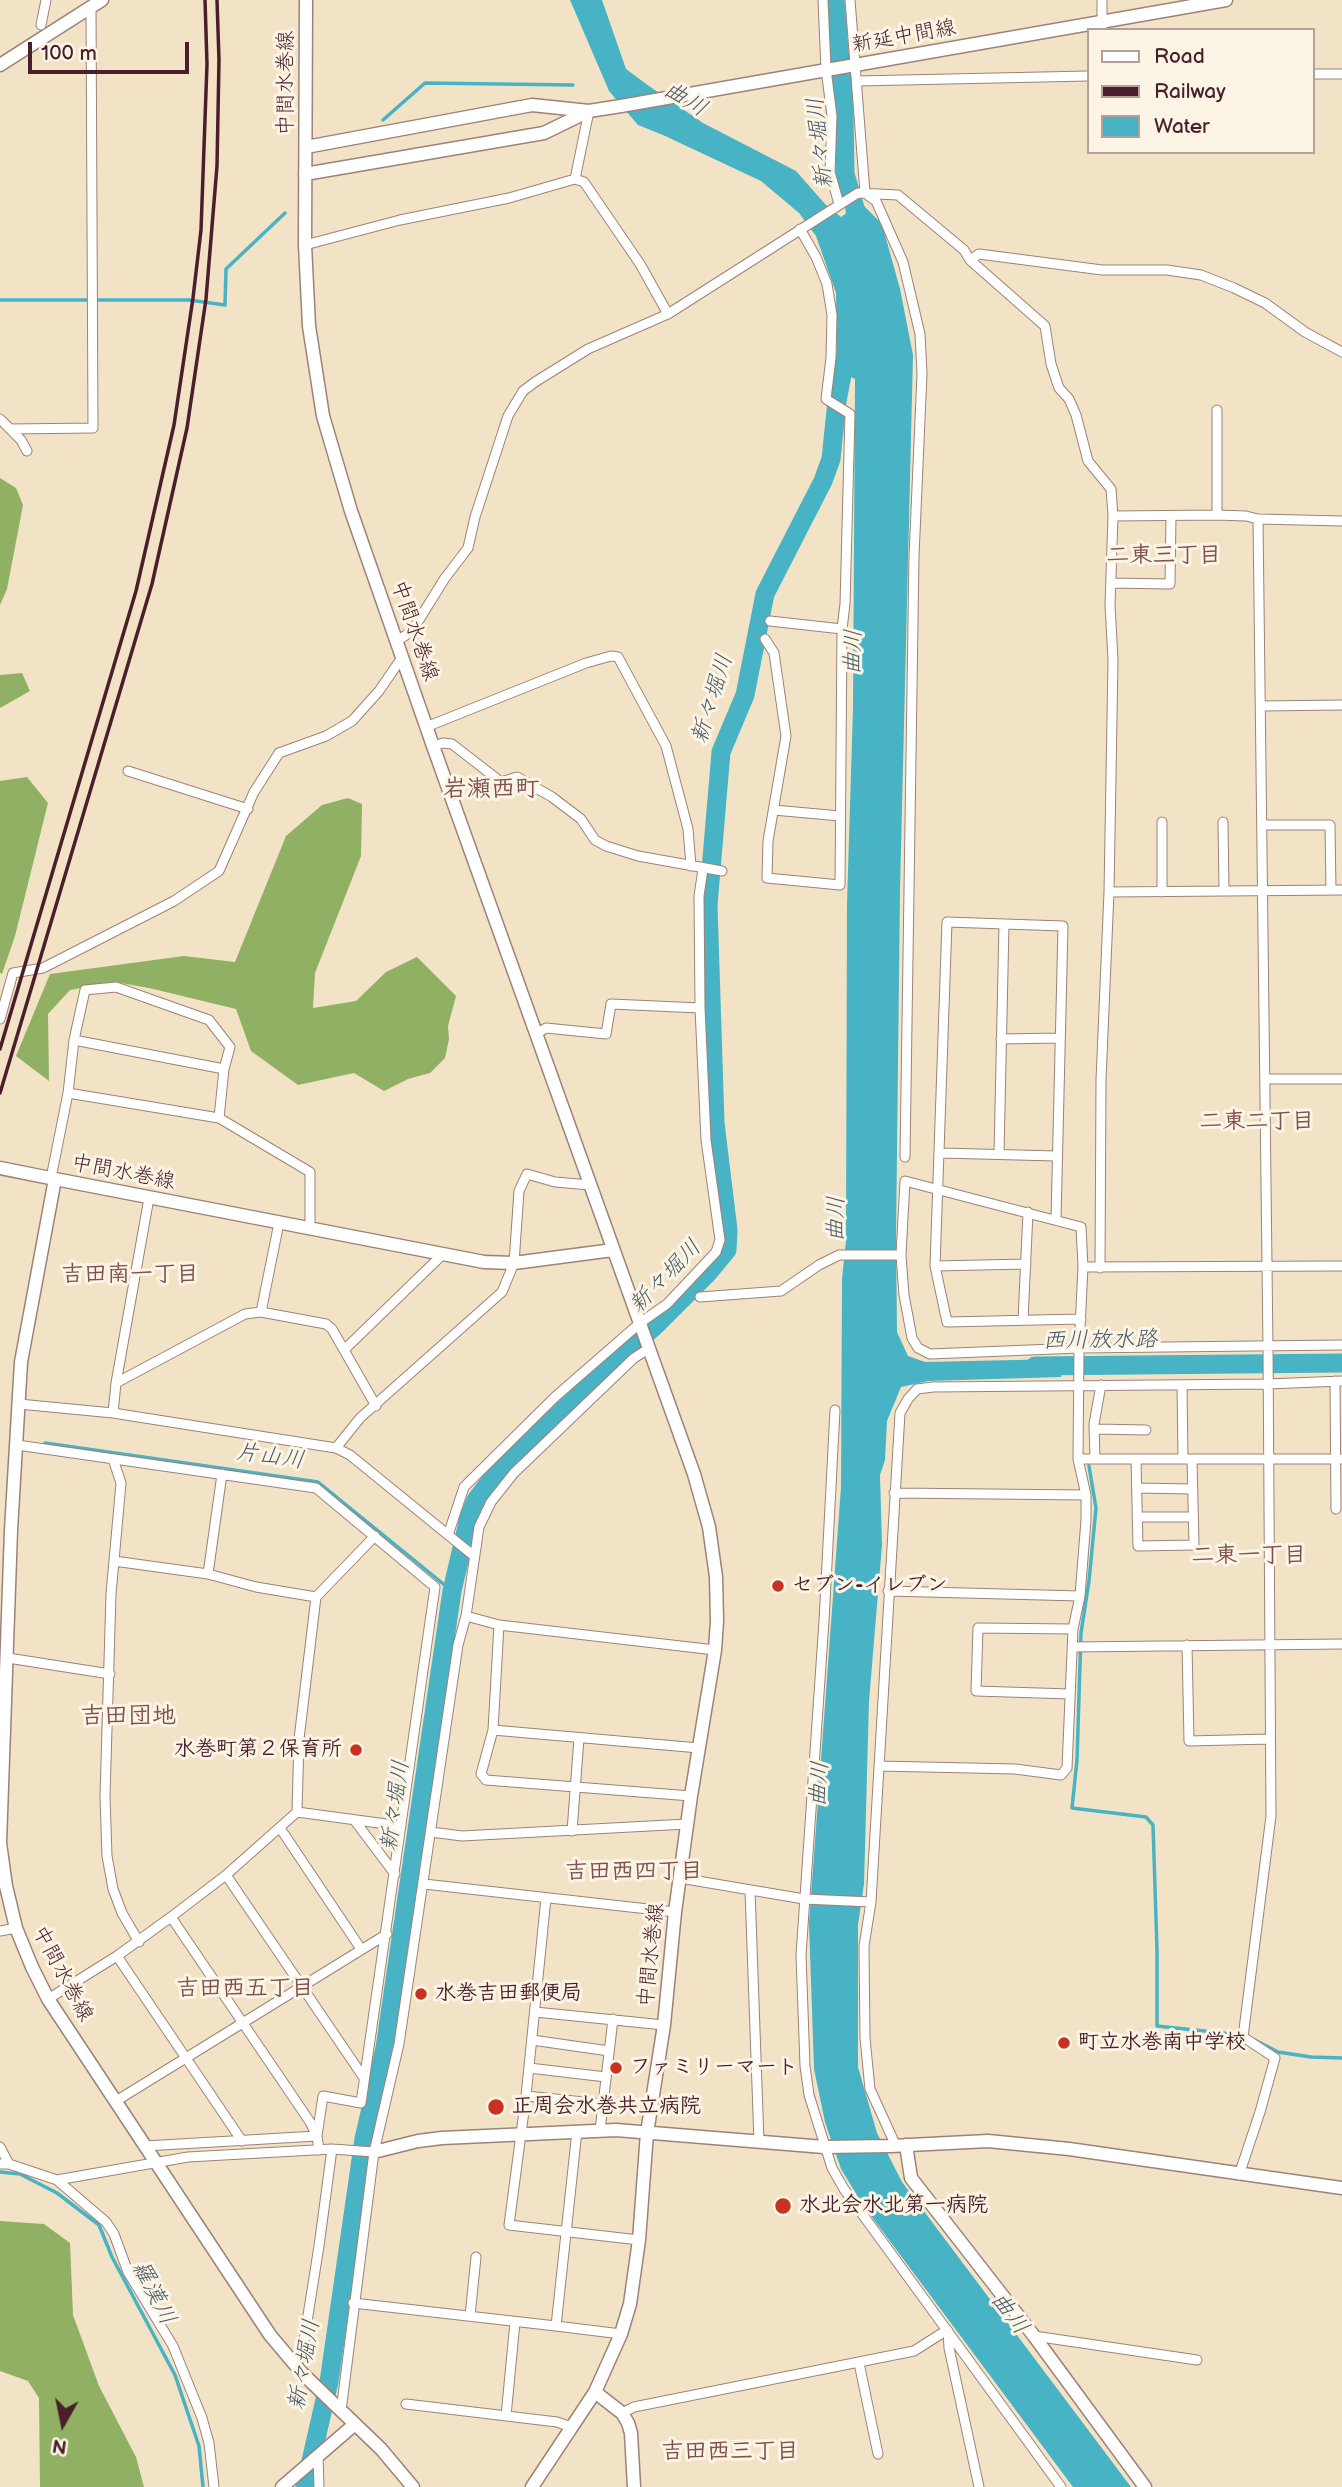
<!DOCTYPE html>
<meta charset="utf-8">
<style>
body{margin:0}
#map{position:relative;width:1342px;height:2487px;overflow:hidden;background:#f3e3c6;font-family:"Balsamiq Sans",sans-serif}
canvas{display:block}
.legend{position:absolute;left:1087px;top:28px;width:228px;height:126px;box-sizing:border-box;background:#fcf5e5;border:2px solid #b59f9b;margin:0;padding:9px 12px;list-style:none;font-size:21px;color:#4a1f2b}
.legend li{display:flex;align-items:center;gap:14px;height:35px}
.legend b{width:35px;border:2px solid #b59f9b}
.north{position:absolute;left:28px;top:2389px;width:70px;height:70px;-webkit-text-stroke:5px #fcf5e5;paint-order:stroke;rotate:189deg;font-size:19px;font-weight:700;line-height:28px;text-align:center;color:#4a1f2b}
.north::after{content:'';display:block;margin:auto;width:24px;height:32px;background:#4a1f2b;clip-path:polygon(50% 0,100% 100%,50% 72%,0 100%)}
.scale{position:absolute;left:28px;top:42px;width:161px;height:32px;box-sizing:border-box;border:4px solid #4a1f2b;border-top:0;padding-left:9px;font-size:21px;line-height:24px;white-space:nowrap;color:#4a1f2b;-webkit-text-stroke:5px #fcf5e5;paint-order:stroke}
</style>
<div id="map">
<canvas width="1342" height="2487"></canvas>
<ul class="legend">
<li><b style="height:9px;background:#fff"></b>Road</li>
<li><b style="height:9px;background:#4a1f2b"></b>Railway</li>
<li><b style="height:19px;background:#47b3c4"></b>Water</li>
</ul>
<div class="north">N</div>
<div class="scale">100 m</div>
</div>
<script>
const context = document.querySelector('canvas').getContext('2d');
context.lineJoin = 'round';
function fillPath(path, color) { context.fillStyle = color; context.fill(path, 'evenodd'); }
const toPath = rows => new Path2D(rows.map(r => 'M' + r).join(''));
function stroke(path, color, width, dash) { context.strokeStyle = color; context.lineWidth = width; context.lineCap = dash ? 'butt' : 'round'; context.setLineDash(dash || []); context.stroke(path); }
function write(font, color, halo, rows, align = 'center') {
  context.font = font + ' "Balsamiq Sans","Klee One",sans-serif'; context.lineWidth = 6; context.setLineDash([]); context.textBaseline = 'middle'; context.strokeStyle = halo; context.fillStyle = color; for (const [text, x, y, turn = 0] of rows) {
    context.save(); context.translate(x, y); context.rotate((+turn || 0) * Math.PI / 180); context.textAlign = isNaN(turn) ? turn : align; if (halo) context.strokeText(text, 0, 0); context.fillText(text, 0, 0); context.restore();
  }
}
fillPath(toPath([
 [0,478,16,488,23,505,7,589,0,605],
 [22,673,30,691,0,708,0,675],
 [27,777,48,803,15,936,2,974,0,973,0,781],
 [348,798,362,804,361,856,315,973,313,1008,356,1001,386,972,417,957,456,996,448,1026,449,1039,445,1058,430,1073,408,1079,384,1091,354,1073,298,1085,251,1051,236,1009,149,988,115,982,70,990,48,1014,49,1081,16,1056,50,974,184,956,235,962,286,836,322,805],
 [0,2221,44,2224,70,2243,73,2315,99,2386,136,2457,144,2487,40,2487,39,2398,28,2381,0,2371]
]), '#90b063');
fillPath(toPath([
 [570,0,602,0,626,69,649,86,703,123,796,171,825,204,841,217,861,203,882,224,900,289,913,355,900,890,896,1239,897,1332,908,1356,925,1362,1060,1359,1061,1377,928,1381,901,1387,887,1421,885,1460,880,1475,882,1545,869,1701,864,1884,858,1925,858,2067,877,2133,902,2182,1131,2487,1073,2487,863,2205,841,2169,825,2122,814,2069,809,1923,841,1487,842,1279,846,1241,847,903,853,708,855,379,837,370,836,293,816,236,799,213,761,181,663,135,638,125,609,91]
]), '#47b3c4');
stroke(toPath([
 [383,120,425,83,573,85],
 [0,300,189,300,225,305,226,269,285,213],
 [45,1443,318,1482,452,1591],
 [1089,1466,1096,1508,1089,1581,1081,1633,1077,1760,1072,1808,1146,1817,1153,1825,1157,1950,1157,2026,1241,2035],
 [1249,2037,1278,2052,1311,2057,1342,2058],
 [0,2172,20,2174,57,2193,99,2225,112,2257,175,2375,199,2446,203,2487]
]), '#47b3c4', 3.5);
stroke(toPath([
 [835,0,844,108,845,174,855,208,856,232],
 [1035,1366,1342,1363],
 [305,2487,329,2382,364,2139,385,2048,452,1591,469,1518,476,1500,503,1465,656,1325,708,1273,727,1250,728,1230,715,1123,708,905,721,752,745,695,765,594,823,481,831,459,837,401,847,349]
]), '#47b3c4', 19);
const street = toPath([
 [823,0,826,69,832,116,830,172,839,204],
 [850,0,865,193,876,201,903,262,920,334,922,374,914,556,905,1157],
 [41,25,46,0],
 [1102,30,1102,0],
 [1312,74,1342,74],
 [857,81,1088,76],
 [575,179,589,111],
 [305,245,400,220,509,198,575,179,584,182,640,264,668,314],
 [970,260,979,254,1102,270,1167,270,1201,275,1234,288,1265,303,1305,332,1342,352],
 [1217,410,1217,515],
 [0,419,21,440,27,451],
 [10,429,93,428,91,7],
 [1113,516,1217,515,1246,516,1258,519,1342,521],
 [1111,583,1170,584,1171,516],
 [770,621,842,629],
 [765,639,774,653,786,736,768,841,767,878,840,885,842,629,845,604,850,414,826,399,831,358,832,315,827,284,816,257,800,229],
 [397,641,412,631,445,578,468,548,475,517,508,416,523,391,535,382,588,349,668,314,858,193,898,195,964,250,970,260,1045,326,1051,364,1059,388,1069,399,1076,415,1088,461,1111,489,1113,516,1110,605,1113,660,1109,892,1101,1080,1100,1268],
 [1261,706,1342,705],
 [426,727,586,663,611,656,618,657,666,746,688,829,691,866],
 [433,746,443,743,452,744,501,782,517,777,552,797,581,819,595,840,606,846,638,856,722,871],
 [128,771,248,809],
 [774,810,840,816],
 [1223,822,1224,890],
 [1262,825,1330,825,1331,890],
 [1109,892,1342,890],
 [1162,892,1162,822],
 [0,1019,13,973,43,968,174,901,219,871,254,792,279,753,326,736,352,721,379,691,403,656],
 [536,1034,546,1028,606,1034,611,1004,700,1008],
 [1001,1039,1059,1038],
 [74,1040,224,1069],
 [1265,1079,1342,1079],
 [68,1093,219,1118,310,1172,310,1229],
 [941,1153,1056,1156],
 [999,1154,1004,924],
 [51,1178,68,1093,74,1040,85,990,116,987,209,1020,230,1047,224,1069,219,1118],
 [1056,1219,1063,926,947,922,935,1266,947,1322,1081,1319],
 [935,1266,1026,1264],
 [1083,1267,1342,1266],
 [700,1297,781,1291,819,1265,839,1255,901,1255],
 [261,1312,279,1223],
 [1023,1320,1028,1212],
 [344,1350,441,1256],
 [1335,1381,1336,1509],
 [116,1383,245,1314,261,1312,326,1324,332,1329,376,1406],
 [1182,1385,1183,1459],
 [19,1404,113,1413,336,1448,350,1455,474,1556],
 [835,1410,824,1621,801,1955,805,2066,809,2095,832,2168,844,2189,1061,2487],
 [113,1413,116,1383,149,1198],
 [1094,1429,1146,1430],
 [17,1445,316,1488,435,1587,361,2103,323,2096,317,2136,145,2146],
 [336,1448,360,1418,502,1292,514,1263,519,1191,527,1174,555,1182,590,1185],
 [113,1459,121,1483,111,1594,105,1796,107,1856,113,1889,122,1913,139,1942],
 [1078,1459,1342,1459],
 [1095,1459,1094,1424,1101,1385],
 [1136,1459,1138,1546,1194,1545,1192,1459],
 [1137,1488,1193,1489],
 [894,1493,1086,1495],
 [1137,1517,1193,1517],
 [448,1535,464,1487,555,1397,640,1323,667,1304,716,1252,720,1240,706,1140,700,1008,699,896,703,869],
 [114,1561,208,1574,256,1587,316,1597],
 [208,1574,222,1474],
 [888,1591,1080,1596],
 [466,1616,499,1625,715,1650],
 [499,1625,493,1730,481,1774,486,1780,691,1796],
 [1187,1645,1189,1741,1270,1739],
 [1073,1647,1342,1644],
 [8,1658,110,1674],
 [1070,1694,976,1691,978,1628,1073,1629],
 [493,1730,699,1748],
 [879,1766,1015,1769,1061,1775,1067,1768,1073,1629,1080,1596,1086,1520,1086,1495,1078,1459,1079,1348,1083,1267,1081,1227,905,1181,901,1255,904,1295,912,1338,918,1348,930,1354,1079,1348,1342,1345],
 [297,1812,401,1826],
 [355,1821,395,1874],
 [280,1828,361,1949],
 [572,1831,579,1738],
 [431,1832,462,1836,687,1824],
 [226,1875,364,2078],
 [680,1878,804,1899,871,1902],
 [424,1884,675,1912],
 [750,1890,759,2142],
 [546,1898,526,2096,509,2225,639,2240],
 [171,1917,310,2122,317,2136,319,2150],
 [0,1931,16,1928],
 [117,1956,242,2141],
 [48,1999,117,1956,171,1917,226,1875,297,1812,299,1739,316,1597,375,1536],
 [535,2012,664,2025],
 [532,2040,609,2051],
 [529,2068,606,2077],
 [526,2096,603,2104],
 [116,2101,387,1934],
 [600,2130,613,2019],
 [896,2146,870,2089,865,2038,864,1946,871,1902,900,1413,908,1399,917,1389,933,1387,1267,1384,1342,1381],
 [0,2147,9,2164],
 [0,2164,9,2164,57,2180,106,2222,114,2234,128,2272,173,2346,202,2418,209,2443,214,2487],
 [1239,2175,1260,2112,1275,2058,1243,2037,1271,1816,1268,1347,1258,519],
 [57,2180,188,2157,332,2149,374,2152],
 [353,2303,556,2326,577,2131],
 [470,2316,476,2257],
 [556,2326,621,2334],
 [948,2331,949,2348,979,2487],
 [1034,2336,1197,2360],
 [302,2353,319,2246,332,2149],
 [859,2363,878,2454],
 [406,2404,557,2422,571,2427],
 [341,2411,374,2152,399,2044,458,1645,466,1616,479,1527,491,1502,514,1473,634,1358,648,1349],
 [622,2413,634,2407,914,2351,947,2330],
 [506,2416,515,2322],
 [318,2456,319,2487]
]);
const secondary = toPath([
 [306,0,305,245,309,326,323,416,351,511,433,746,694,1474,709,1527,716,1577,717,1621,715,1650,691,1796,675,1912,664,2025,647,2133,639,2240,630,2304,621,2334,595,2392,532,2487],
 [0,65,102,0],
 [306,147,532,105,589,111,621,106,1226,0],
 [305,174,544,133,589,111],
 [0,1168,55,1179],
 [906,2145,911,2178,1034,2336,1145,2487],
 [374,2152,418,2141,442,2138,616,2130,824,2147,890,2146,988,2141,1069,2149,1342,2188],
 [595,2392,622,2413,628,2423,631,2433,634,2487],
 [282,2487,355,2424],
 [413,2487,381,2449,302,2373,270,2335,48,1999,32,1967,16,1928,6,1886,0,1843,11,1530,21,1362,55,1179,484,1262,514,1263,613,1250]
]);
stroke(street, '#9e8178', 11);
stroke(secondary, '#9e8178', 15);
stroke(street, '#fff', 9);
stroke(secondary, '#fff', 12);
stroke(toPath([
 [0,1049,136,591,174,425,193,298,201,230,207,64,205,0],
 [0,1093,152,584,187,428,206,299,217,166,219,60,217,0]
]), '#4a1f2b', 3.5);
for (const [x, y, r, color] of [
 [778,1586,7,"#c8321e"],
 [356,1750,7,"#c8321e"],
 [421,1994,7,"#c8321e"],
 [1064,2043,7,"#c8321e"],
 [616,2068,7,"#c8321e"],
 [496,2107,9,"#c8321e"],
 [783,2206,9,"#c8321e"]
]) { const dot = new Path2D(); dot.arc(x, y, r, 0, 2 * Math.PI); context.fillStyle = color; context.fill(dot); stroke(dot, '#fcf5e5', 2.5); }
write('21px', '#4a1f2b', '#fcf5e5', [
 ["新延中間線",904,37,-10],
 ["中間水巻線",287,83,-90],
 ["中間水巻線",414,631,71],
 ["中間水巻線",123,1173,11],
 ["中間水巻線",652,1955,-84],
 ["中間水巻線",62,1974,62]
]);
write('bold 21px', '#4a1f2b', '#fcf5e5', [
 ["セブン-イレブン",792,1586],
 ["水巻町第２保育所",342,1750,"right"],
 ["水巻吉田郵便局",435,1994],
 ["町立水巻南中学校",1078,2043],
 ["ファミリーマート",630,2068],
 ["正周会水巻共立病院",512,2107],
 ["水北会水北第一病院",799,2206]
], 'left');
write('italic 23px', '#495a68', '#fcf5e5', [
 ["曲川",685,100,31],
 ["新々堀川",821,143,-96],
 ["曲川",854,652,-88],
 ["新々堀川",713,699,-73],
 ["曲川",837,1219,-89],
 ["新々堀川",666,1277,-46],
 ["西川放水路",1100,1341,-1],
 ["片山川",270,1457,8],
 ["曲川",820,1784,-86],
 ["新々堀川",396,1806,-82],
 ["羅漢川",153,2293,63],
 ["曲川",1009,2314,53],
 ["新々堀川",305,2365,-80]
]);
write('bold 23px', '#815050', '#fcf5e5', [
 ["二東三丁目",1164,556],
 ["二東二丁目",1257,1122],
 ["吉田南一丁目",130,1275],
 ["二東一丁目",1249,1556],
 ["吉田西四丁目",634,1872],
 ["吉田西五丁目",245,1989],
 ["吉田西三丁目",730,2452]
]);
write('bold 24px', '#815050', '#fcf5e5', [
 ["岩瀬西町",491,790],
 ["吉田団地",128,1717]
]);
</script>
